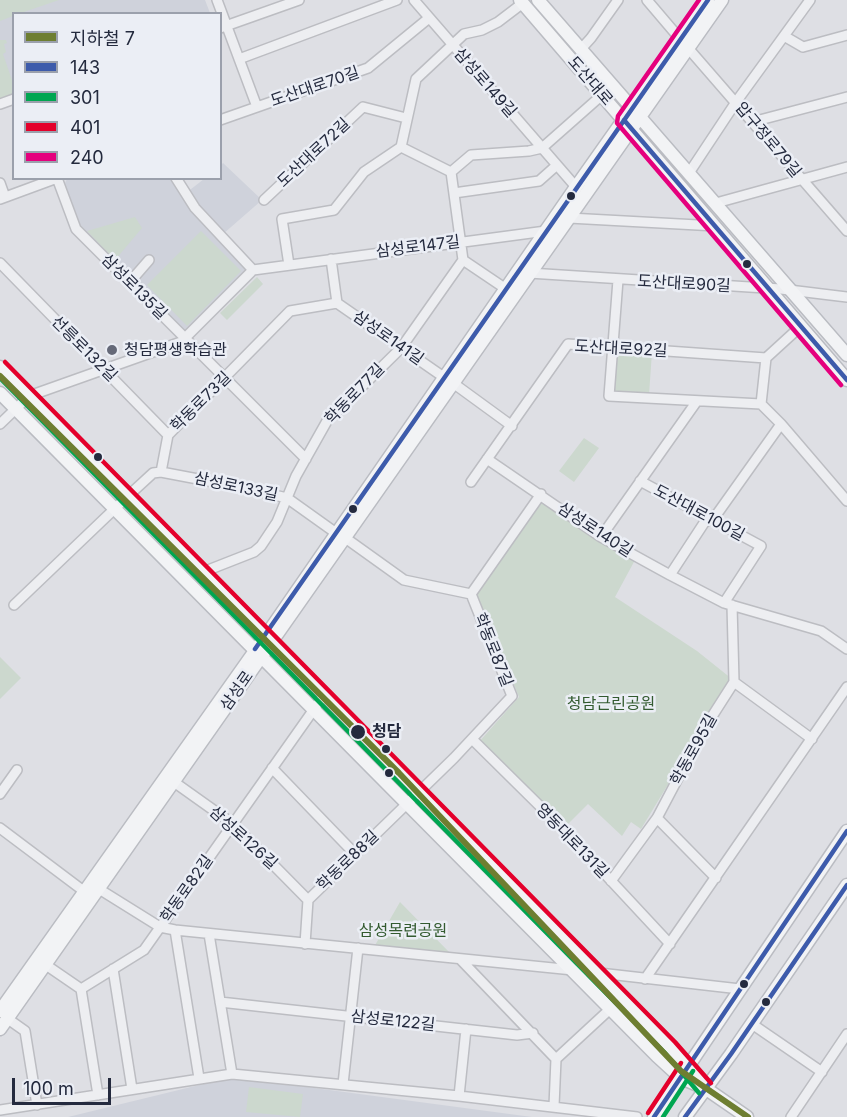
<!DOCTYPE html>
<meta charset="utf-8">
<style>
body{margin:0}
#map{position:relative;width:847px;height:1117px;overflow:hidden;background:#dedfe4;font-family:Inter,"Noto Sans KR",sans-serif}
canvas{display:block}
.legend{position:absolute;left:12px;top:12px;width:210px;height:168px;box-sizing:border-box;background:#ebeef5;border:2px solid #9ba0ac;margin:0;padding:8px 10px;list-style:none;font-size:18px;color:#242a3e}
.legend li{display:flex;align-items:center;gap:12px;height:30px}
.legend b{width:30px;border:2px solid #9ba0ac}
.scale{position:absolute;left:12px;top:1078px;width:99px;height:27px;box-sizing:border-box;border:3px solid #242a3e;border-top:0;padding-left:8px;font-size:18px;line-height:21px;white-space:nowrap;color:#242a3e;-webkit-text-stroke:4px #ebeef5;paint-order:stroke}
</style>
<div id="map">
<canvas width="847" height="1117"></canvas>
<ul class="legend">
<li><b style="height:8px;background:#6e7e31"></b>지하철 7</li>
<li><b style="height:8px;background:#3d5bab"></b>143</li>
<li><b style="height:8px;background:#00a651"></b>301</li>
<li><b style="height:8px;background:#e4002b"></b>401</li>
<li><b style="height:8px;background:#e5007d"></b>240</li>
</ul>
<div class="scale">100 m</div>
</div>
<script>
const context = document.querySelector('canvas').getContext('2d');
context.lineJoin = 'round';
function fillPath(path, color) { context.fillStyle = color; context.fill(path, 'evenodd'); }
const toPath = rows => new Path2D(rows.map(r => 'M' + r).join(''));
function stroke(path, color, width, dash) { context.strokeStyle = color; context.lineWidth = width; context.lineCap = dash ? 'butt' : 'round'; context.setLineDash(dash || []); context.stroke(path); }
function write(font, color, halo, rows, align = 'center') {
  context.font = font + ' Inter,"Noto Sans KR",sans-serif'; context.lineWidth = 5; context.setLineDash([]); context.textBaseline = 'middle'; context.strokeStyle = halo; context.fillStyle = color; for (const [text, x, y, turn = 0] of rows) {
    context.save(); context.translate(x, y); context.rotate((+turn || 0) * Math.PI / 180); context.textAlign = isNaN(turn) ? turn : align; if (halo) context.strokeText(text, 0, 0); context.fillText(text, 0, 0); context.restore();
  }
}
fillPath(toPath([
 [0,0,205,0,210,13,14,14,13,95,0,100],
 [223,163,262,200,223,234,186,193,204,179,220,178,221,165],
 [67,179,172,179,248,271,187,332,182,332,80,228,65,183],
 [232,1077,532,1117,68,1117]
]), '#cfd2db');
fillPath(toPath([
 [0,0,59,0,21,13,14,14,13,16,0,21],
 [0,40,6,40,7,43,4,44,6,52,3,54,13,83,13,97,0,102],
 [135,217,142,228,115,260,87,231],
 [201,231,241,271,187,326,147,285],
 [257,277,263,284,227,320,220,313],
 [621,350,652,352,649,395,615,393,613,389,615,353],
 [584,438,599,448,574,482,559,471],
 [539,501,545,502,635,560,615,597,697,651,732,679,641,829,631,822,622,836,588,804,563,829,478,743,519,697,477,598,477,589],
 [0,657,21,678,0,699],
 [400,902,450,953,374,947],
 [249,1087,303,1094,300,1117,246,1112]
]), '#ccd8ce');
const minor = toPath([
 [217,0,257,107],
 [414,0,576,187],
 [647,0,681,40],
 [220,28,299,0],
 [784,36,803,47,847,35],
 [688,48,847,231],
 [581,49,591,38,618,0],
 [239,59,397,0],
 [0,104,14,99],
 [220,120,368,68,429,18],
 [752,122,847,97],
 [401,147,416,79,464,34,482,30,498,22,523,3],
 [451,172,471,155,529,151,542,148,602,95],
 [451,172,463,260,506,289],
 [689,173,736,102,810,0],
 [57,178,76,229,306,459],
 [176,178,195,208,253,270],
 [0,183,5,197],
 [454,193,539,181,557,165],
 [0,199,57,178],
 [264,200,363,107,406,118],
 [716,203,847,167],
 [569,218,716,226],
 [331,259,337,303,445,378],
 [0,263,168,435],
 [289,265,282,219,334,210,364,172,401,147,451,172],
 [253,270,546,231],
 [529,273,781,289,847,297],
 [618,280,609,396,761,404],
 [129,283,149,260],
 [766,358,761,404,781,424,847,501],
 [453,383,512,426],
 [0,424,29,396,181,342,253,270],
 [487,459,601,537,670,575,724,603,821,631,847,649],
 [161,472,240,487,287,498,336,533],
 [640,481,761,546,724,603],
 [471,482,568,344,766,358,801,326],
 [344,537,404,580,471,594],
 [601,537,697,401],
 [203,572,254,552,261,546,277,522,296,476,327,421,401,348,463,260],
 [670,575,704,523,717,514,781,424],
 [471,594,541,494],
 [14,605,128,496,153,473,161,472,168,435,290,311,337,303],
 [734,682,812,739],
 [473,740,562,828,670,944],
 [272,768,356,855],
 [174,782,233,824,308,900],
 [0,794,17,770],
 [657,818,716,878],
 [0,828,85,892],
 [611,881,657,818,704,729,734,682,732,605],
 [99,889,160,927,175,930,573,970,740,989],
 [175,930,199,1078],
 [209,934,232,1074],
 [305,944,308,900,454,758,512,696,471,594],
 [461,960,556,1059],
 [46,965,81,989,98,1095],
 [113,969,132,1089],
 [645,979,847,687],
 [81,989,144,950,324,695],
 [220,1002,517,1035,533,1033],
 [8,1019,25,1031,37,1105],
 [752,1024,822,1072],
 [343,1084,358,948],
 [459,1096,466,1029],
 [554,1106,556,1059,622,998],
 [0,1110,232,1074,459,1096,637,1117],
 [791,1117,847,1034]
]);
const major = toPath([
 [520,0,847,380],
 [538,0,847,355],
 [0,367,266,635,622,998,670,1047,702,1085],
 [0,393,657,1056,681,1078,705,1088,747,1117],
 [0,1011,274,624,576,187,708,0],
 [0,1029,722,0],
 [654,1117,847,831],
 [685,1117,731,1054,847,885]
]);
stroke(minor, '#bcbdc2', 12);
stroke(major, '#babcc2', 15);
stroke(minor, '#edeef1', 9);
stroke(major, '#f2f3f5', 12);
stroke(toPath([
 [624,120,847,380],
 [255,649,708,0],
 [654,1117,847,831],
 [685,1117,731,1054,847,885]
]), '#3d5bab', 4.5);
stroke(toPath([
 [0,378,664,1052,699,1093],
 [663,1117,693,1071]
]), '#00a651', 4.5);
stroke(toPath([
 [5,362,675,1042,711,1083],
 [648,1113,681,1063]
]), '#e4002b', 4.5);
stroke(toPath([
 [699,0,618,116,617,123,841,385]
]), '#e5007d', 4.5);
stroke(toPath([
 [0,376,399,773,681,1071,748,1117]
]), '#6e7e31', 6);
for (const [x, y, r, color] of [
 [571,196,5,"#242a3e"],
 [747,264,5,"#242a3e"],
 [112,350,6,"#656978"],
 [98,457,5,"#242a3e"],
 [353,509,5,"#242a3e"],
 [358,732,8,"#242a3e"],
 [386,749,5,"#242a3e"],
 [389,773,5,"#242a3e"],
 [744,984,5,"#242a3e"],
 [766,1002,5,"#242a3e"]
]) { const dot = new Path2D(); dot.arc(x, y, r, 0, 2 * Math.PI); context.fillStyle = color; context.fill(dot); stroke(dot, '#ebeef5', 2); }
write('16px', '#242a3e', '#ebeef5', [
 ["도산대로",590,81,49],
 ["삼성로149길",485,83,49],
 ["도산대로70길",315,87,-19],
 ["압구정로79길",768,140,50],
 ["도산대로72길",314,153,-43],
 ["삼성로147길",418,247,-7],
 ["도산대로90길",684,284,3],
 ["삼성로135길",134,287,45],
 ["삼성로141길",388,338,35],
 ["선릉로132길",84,349,45],
 ["도산대로92길",621,349,3],
 ["학동로77길",355,394,-46],
 ["학동로73길",201,402,-45],
 ["삼성로133길",236,487,12],
 ["도산대로100길",699,513,28],
 ["삼성로140길",595,530,33],
 ["학동로87길",493,650,68],
 ["삼성로",237,691,-55],
 ["학동로95길",694,750,-61],
 ["삼성로126길",243,838,42],
 ["영동대로131길",572,841,46],
 ["학동로88길",348,861,-44],
 ["학동로82길",187,889,-55],
 ["삼성로122길",393,1021,6]
]);
write('16px', '#242a3e', '#ebeef5', [
 ["청담평생학습관",124,350]
], 'left');
write('16px', '#335b30', '#ebeef5', [
 ["청담근린공원",611,704],
 ["삼성목련공원",403,931]
]);
write('bold 16px', '#242a3e', '#ebeef5', [
 ["청담",372,732]
], 'left');
</script>
